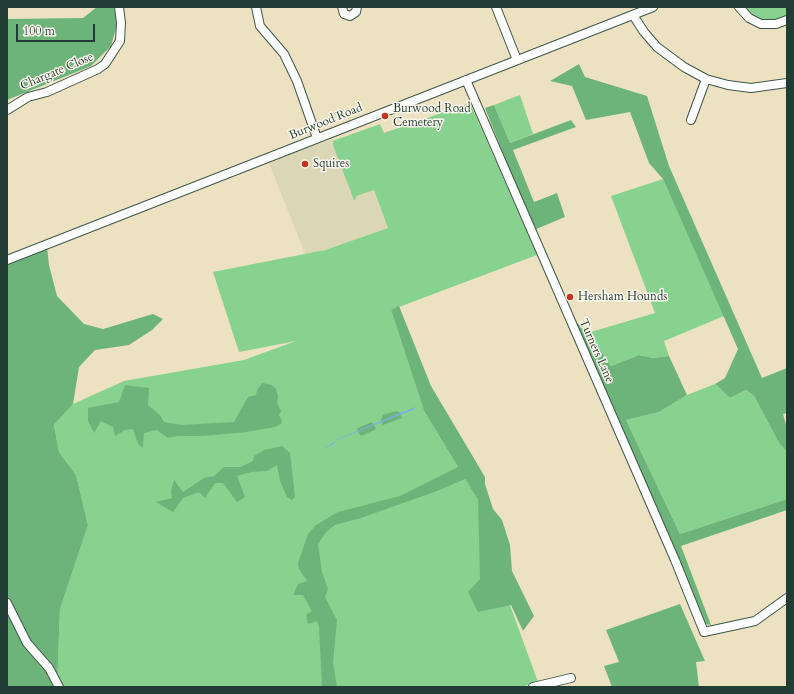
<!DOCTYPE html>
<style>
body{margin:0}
#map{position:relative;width:794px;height:694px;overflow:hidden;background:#ece2c2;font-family:Cardo,serif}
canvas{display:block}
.frame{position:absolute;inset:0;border:8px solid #1f3d34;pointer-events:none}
.scale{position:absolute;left:16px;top:24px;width:79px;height:18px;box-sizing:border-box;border:2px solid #1f3d34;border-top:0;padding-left:5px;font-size:12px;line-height:14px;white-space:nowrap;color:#1f3d34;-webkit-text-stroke:3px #fbf7ec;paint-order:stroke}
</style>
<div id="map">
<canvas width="794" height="694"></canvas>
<div class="frame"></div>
<div class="scale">100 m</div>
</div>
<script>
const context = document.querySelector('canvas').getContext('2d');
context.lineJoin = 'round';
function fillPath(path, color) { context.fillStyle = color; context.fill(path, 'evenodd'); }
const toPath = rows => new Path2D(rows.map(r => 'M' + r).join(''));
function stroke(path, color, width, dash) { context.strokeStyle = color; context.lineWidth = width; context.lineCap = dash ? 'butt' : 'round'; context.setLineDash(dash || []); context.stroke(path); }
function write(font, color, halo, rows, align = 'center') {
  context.font = font + ' Cardo,serif'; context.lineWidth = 3; context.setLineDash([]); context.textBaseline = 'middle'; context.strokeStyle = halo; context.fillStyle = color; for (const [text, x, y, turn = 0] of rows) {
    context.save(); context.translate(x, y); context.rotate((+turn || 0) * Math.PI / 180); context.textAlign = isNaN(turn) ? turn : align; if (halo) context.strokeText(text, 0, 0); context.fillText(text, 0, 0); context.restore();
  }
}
fillPath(toPath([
 [354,134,388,228,306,256,269,163,314,145]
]), '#dbd6b5');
fillPath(toPath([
 [741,7,787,7,787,17,767,22,754,19],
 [520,95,533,134,510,143,494,105],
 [470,103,537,255,391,310,424,411,478,500,483,531,538,682,521,687,57,687,60,609,88,525,76,475,59,452,54,425,73,404,124,381,244,360,296,341,239,352,213,272,325,250,388,228,374,190,356,196,356,199,354,200,333,145,333,141,380,124,384,133],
 [663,179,724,316,664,341,669,356,653,358,639,355,611,366,591,336,591,332,655,313,611,196],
 [715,384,730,398,746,390,754,396,779,443,787,452,787,499,680,534,626,420,659,412,687,395]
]), '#87d28f');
fillPath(toPath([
 [97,7,122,7,111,46,91,66,7,100,7,19,83,18],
 [579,64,585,77,647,96,669,166,762,378,787,368,787,413,783,414,787,428,787,452,779,443,754,396,746,390,730,398,715,384,725,378,738,349,663,179,649,163,630,112,586,120,572,86,550,81],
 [494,105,510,143,571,120,576,127,513,150,534,202,557,193,565,217,534,230,485,108],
 [47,247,49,265,57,296,84,324,103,329,153,314,163,319,152,330,129,345,95,350,79,367,73,404,54,425,59,452,76,475,88,525,60,609,57,687,7,687,7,263],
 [399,306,431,386,485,477,485,484,493,509,502,520,510,545,512,571,534,616,523,631,511,605,478,612,468,592,480,579,478,500,465,479,437,491,361,518,335,525,326,532,318,544,322,572,328,589,325,597,337,620,333,662,337,687,322,687,319,627,317,621,308,624,306,615,312,611,303,595,293,595,298,584,307,581,299,569,298,563,308,534,316,525,338,512,400,496,458,467,424,411,391,310],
 [576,322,591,336,611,366,639,355,653,358,669,356,687,395,659,412,626,420,680,534,787,499,787,510,681,546,711,625,705,624],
 [262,383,272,385,276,389,278,396,277,403,281,411,279,415,282,421,281,424,275,427,247,432,203,436,178,436,168,438,157,430,144,433,143,448,138,444,133,429,125,430,115,436,113,427,101,421,94,433,88,421,88,408,119,402,125,385,149,388,148,405,160,415,164,422,182,425,234,422,248,397,256,395,257,390],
 [396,411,399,412,402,418,383,425,381,420,383,415],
 [372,422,376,428,375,430,361,436,357,430,358,428],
 [282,446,290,453,295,497,292,500,287,497,280,481,277,465,267,471,251,472,237,476,245,497,237,502,223,483,215,483,205,498,199,492,183,498,173,512,156,502,172,498,171,491,174,480,183,492,204,478,214,476,224,467,240,467,253,461,254,456,264,450],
 [680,604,705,661,696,662,699,687,612,687,604,666,619,662,606,630]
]), '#6db47a');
fillPath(toPath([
 [415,407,415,409,337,440,332,445,327,448,320,448,326,448,338,439]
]), '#7eade8');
const minor = toPath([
 [256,7,260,26,284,54,297,81,317,138],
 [342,7,344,14,350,16,356,12,357,7],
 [496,7,517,60],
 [739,7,749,18,761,24,776,24,787,20],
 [633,15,644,32,657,47,684,67,706,79,728,85,751,88,787,83],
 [466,80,675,560,704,632,755,621,787,598],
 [7,110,28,97,47,92,98,69,105,64,120,41,121,23,119,7],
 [691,120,706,79],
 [7,260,653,7],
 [7,603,27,643,49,668,59,687],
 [533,687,571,678]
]);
stroke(minor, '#3e5649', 10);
stroke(minor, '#fff', 8);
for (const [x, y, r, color] of [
 [385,116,4,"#c8321e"],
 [305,164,4,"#c8321e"],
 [570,297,4,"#c8321e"]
]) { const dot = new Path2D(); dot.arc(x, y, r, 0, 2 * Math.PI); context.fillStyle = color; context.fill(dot); stroke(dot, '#fbf7ec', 1.5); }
write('12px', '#1f3d34', '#fbf7ec', [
 ["Chargate Close",57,72,-23],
 ["Burwood Road",326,122,-22],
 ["Turners Lane",596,351,66]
]);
write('12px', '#1f3d34', '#fbf7ec', [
 ["Burwood Road",393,109],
 ["Cemetery",393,123],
 ["Squires",313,164],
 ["Hersham Hounds",578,297]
], 'left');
</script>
